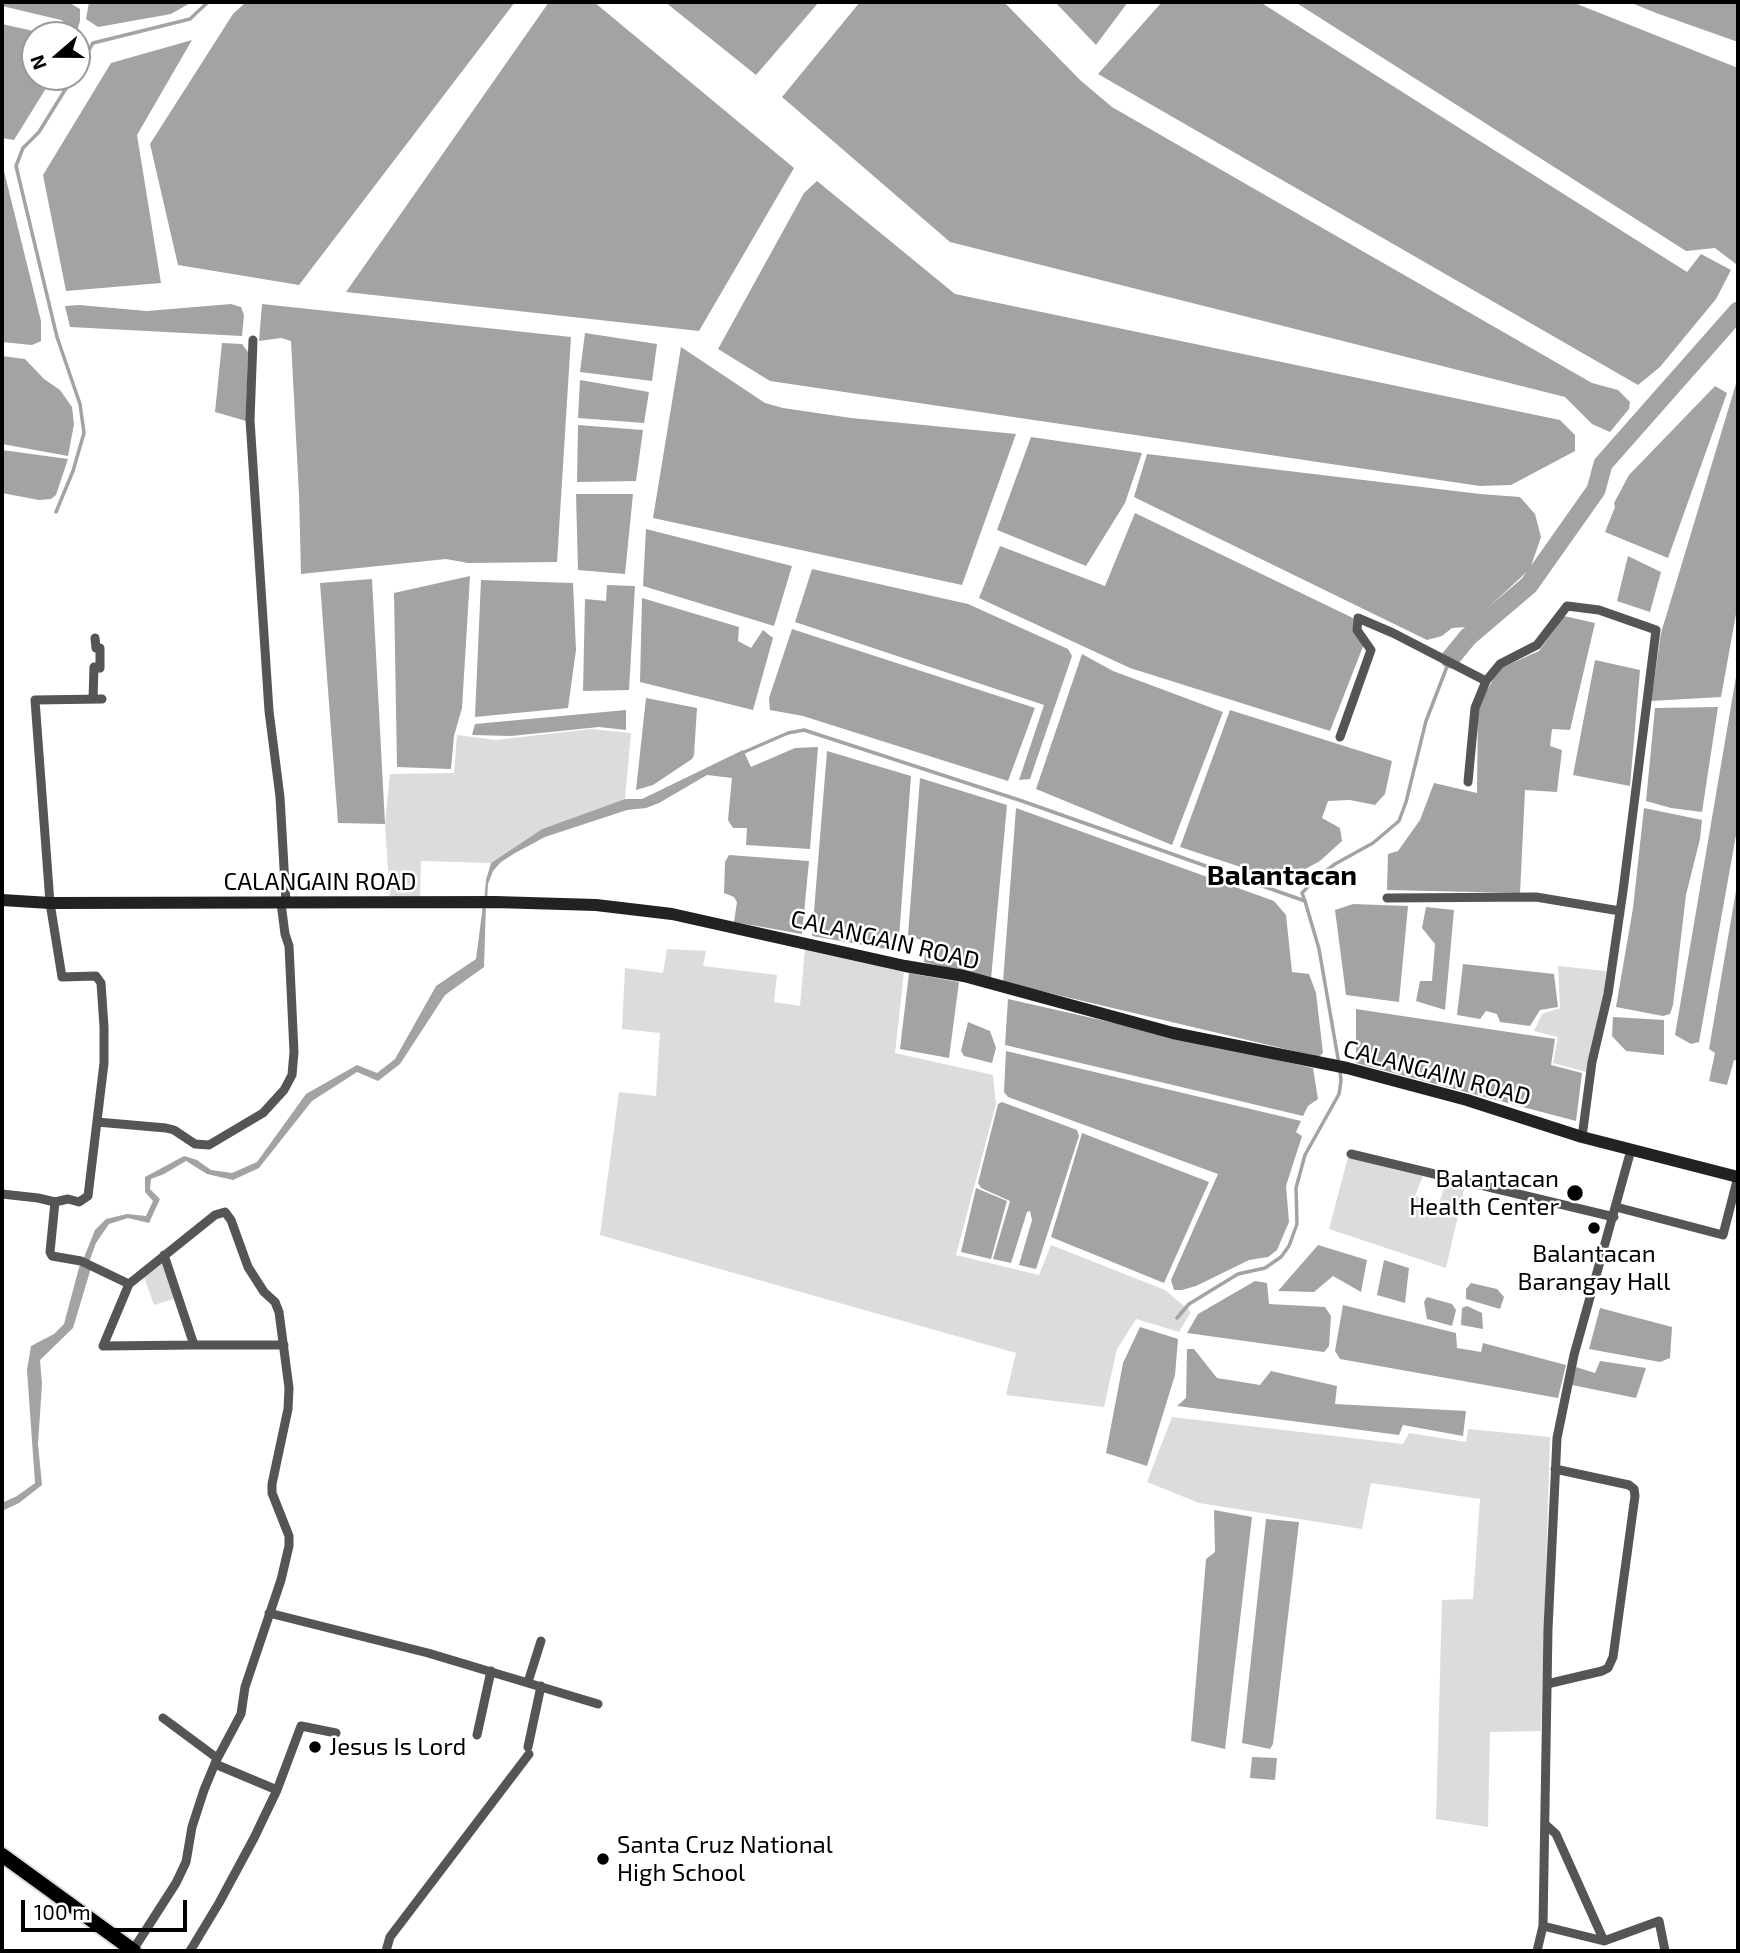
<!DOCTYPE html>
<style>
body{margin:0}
#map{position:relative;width:1740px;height:1953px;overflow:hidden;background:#fff;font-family:"Exo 2",sans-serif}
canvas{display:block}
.frame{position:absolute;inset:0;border:4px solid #000;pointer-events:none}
.north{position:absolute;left:21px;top:21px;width:70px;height:70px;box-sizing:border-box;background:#fff;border:2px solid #999;border-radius:50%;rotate:250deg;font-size:19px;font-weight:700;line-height:28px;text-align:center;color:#000}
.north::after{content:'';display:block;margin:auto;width:24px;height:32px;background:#000;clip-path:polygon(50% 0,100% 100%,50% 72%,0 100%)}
.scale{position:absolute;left:21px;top:1900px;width:166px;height:32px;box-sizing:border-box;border:4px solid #000;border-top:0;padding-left:9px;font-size:21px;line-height:24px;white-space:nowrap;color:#000;-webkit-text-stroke:5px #fff;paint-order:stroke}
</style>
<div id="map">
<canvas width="1740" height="1953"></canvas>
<div class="frame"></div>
<div class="north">N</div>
<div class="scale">100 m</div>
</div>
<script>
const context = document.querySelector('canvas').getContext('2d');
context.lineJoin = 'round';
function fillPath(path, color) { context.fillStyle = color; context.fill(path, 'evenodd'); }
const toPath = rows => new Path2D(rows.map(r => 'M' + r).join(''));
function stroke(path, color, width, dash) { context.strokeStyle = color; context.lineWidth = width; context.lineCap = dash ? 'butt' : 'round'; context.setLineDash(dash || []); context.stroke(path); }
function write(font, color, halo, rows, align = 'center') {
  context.font = font + ' "Exo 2",sans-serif'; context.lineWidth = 5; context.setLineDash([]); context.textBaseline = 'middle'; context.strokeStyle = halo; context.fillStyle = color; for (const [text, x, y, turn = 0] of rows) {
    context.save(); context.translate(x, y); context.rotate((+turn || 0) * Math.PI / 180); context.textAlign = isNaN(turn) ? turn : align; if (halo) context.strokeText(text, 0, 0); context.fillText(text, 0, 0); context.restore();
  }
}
fillPath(toPath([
 [591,729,631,733,625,799,542,829,491,863,421,861,420,900,390,900,385,824,390,774,454,773,457,735,496,740],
 [805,948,904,972,895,1053,993,1075,996,1104,956,1255,1039,1275,1051,1245,1165,1290,1191,1312,1179,1332,1136,1319,1117,1349,1104,1407,1006,1395,1016,1353,600,1235,619,1092,656,1096,660,1033,622,1029,625,968,663,973,667,949,706,951,703,966,777,975,774,1002,800,1006],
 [1558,966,1606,971,1604,994,1587,1072,1553,1063,1558,1037,1534,1031,1542,1014,1560,1008],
 [1348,1157,1423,1176,1415,1196,1439,1203,1446,1183,1465,1185,1446,1268,1329,1229],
 [163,1258,177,1298,154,1305,143,1274],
 [1172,1417,1403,1444,1409,1433,1466,1442,1468,1429,1550,1437,1541,1731,1490,1732,1488,1827,1436,1819,1442,1600,1473,1599,1480,1499,1371,1483,1362,1529,1199,1503,1147,1482]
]), '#dcdcdc');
fillPath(toPath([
 [2,2,68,2,80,9,80,21,77,31,61,20,2,6],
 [89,2,192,2,171,14,98,27,86,19],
 [246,2,515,2,299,285,178,265,150,144,233,14],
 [549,2,594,2,794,168,699,331,346,292],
 [665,2,819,2,756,75],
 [860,2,1004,2,1080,80,1112,107,1592,383,1618,390,1630,402,1629,409,1610,432,1592,424,1565,397,950,242,782,97],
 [1055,2,1128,2,1096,45],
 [1162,2,1260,2,1687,272,1701,254,1731,270,1716,299,1660,367,1638,385,1098,74],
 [1295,2,1572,2,1738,68,1738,261,1736,264,1715,248,1686,251],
 [1629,2,1738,2,1738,42,1656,13],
 [2,24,51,35,35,35,35,77,53,77,14,140,2,138],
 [192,40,137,135,161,283,66,291,43,175,111,63],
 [2,163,41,321,41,341,32,345,2,342],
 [817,181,955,294,1560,420,1575,435,1575,451,1511,485,1480,486,770,381,718,349,804,193],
 [231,304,241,307,244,315,242,336,70,327,65,306,79,305,147,311],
 [262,304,571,337,557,562,468,563,446,559,301,574,299,495,291,341,281,338,259,341],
 [585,333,657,344,652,381,580,372],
 [222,343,242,344,248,352,246,421,215,412],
 [681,347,765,403,783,408,851,418,1016,434,962,585,653,518],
 [2,356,25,359,44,379,60,390,72,407,74,424,68,456,2,444],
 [1738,377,1738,603,1721,697,1651,701,1661,633],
 [580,380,649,392,644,423,578,418],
 [1715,386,1727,393,1668,558,1605,532,1615,507,1614,503,1629,475],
 [578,425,643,430,636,481,577,482],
 [1031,437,1142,453,1125,503,1086,566,997,530],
 [2,450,68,459,56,495,51,499,39,500,2,493],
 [1147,454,1480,494,1520,497,1535,514,1541,537,1530,569,1467,627,1452,628,1442,636,1427,640,1134,497],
 [576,494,633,494,625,574,578,570],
 [1135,513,1353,618,1354,632,1364,644,1330,731,1130,668,979,598,1000,546,1105,586],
 [646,529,792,566,774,626,643,586],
 [1628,556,1661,572,1650,612,1617,601],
 [812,569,968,604,1068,649,1072,656,1030,779,1019,780,1044,705,795,622],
 [470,576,462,708,454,736,451,769,397,767,394,593],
 [372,579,385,824,338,823,320,583],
 [481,580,573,583,576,650,568,708,475,717],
 [607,585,635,586,629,690,583,691,585,599,606,601],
 [642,598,739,627,738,641,751,648,763,630,773,638,753,710,640,682],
 [1564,616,1595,623,1570,730,1552,729,1550,746,1562,750,1557,792,1525,790,1520,893,1387,890,1388,854,1398,851,1420,820,1434,783,1477,793,1478,706,1499,669,1539,651],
 [792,629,1035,708,1008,781,803,716,770,710,769,698],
 [1082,654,1113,671,1223,712,1172,845,1036,789],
 [1595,660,1640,670,1630,786,1573,775],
 [1738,665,1738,824,1699,1042,1691,1044,1675,1035],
 [646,698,697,708,694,755,692,759,653,785,636,790],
 [1718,707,1702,812,1671,808,1646,801,1655,708],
 [626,710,626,730,599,727,511,736,472,735,475,724],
 [1230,710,1392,761,1385,794,1375,805,1350,800,1328,801,1322,818,1340,828,1342,841,1320,861,1283,881,1180,847],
 [818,747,810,849,746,845,747,828,733,828,728,820,732,778,707,775,659,803,646,808,627,810,545,837,515,853,501,862,493,871,488,884,487,903,484,901,486,880,491,863,542,829,625,799,642,799,743,750,751,767,795,748],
 [827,751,911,776,898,951,812,936],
 [920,778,1007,805,991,979,924,962,926,942,908,935],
 [1016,808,1274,901,1286,915,1292,972,1309,974,1316,993,1323,1053,1319,1057,1003,982],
 [1644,808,1702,820,1700,839,1686,895,1673,1005,1670,1014,1663,1016,1616,1007,1633,908],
 [729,855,809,861,802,934,734,922,737,902,734,897,724,893,725,862],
 [1738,879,1738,1061,1734,1060,1727,1085,1709,1081,1715,1053,1709,1049],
 [486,904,484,967,445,995,400,1064,378,1081,357,1072,312,1101,259,1168,233,1180,207,1174,186,1161,164,1174,151,1179,150,1189,160,1199,149,1223,128,1218,109,1224,96,1243,89,1262,83,1260,95,1230,106,1219,127,1214,146,1216,153,1201,145,1192,145,1177,184,1156,197,1160,211,1170,232,1173,257,1162,306,1094,357,1065,377,1073,395,1059,436,986,476,959,483,905],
 [1353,904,1408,906,1399,1002,1346,995,1335,910],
 [1426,907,1454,910,1445,1010,1416,1001,1420,981,1432,981,1435,944,1422,928],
 [1463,964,1554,974,1558,1007,1540,1010,1530,1026,1500,1022,1497,1014,1486,1011,1480,1019,1457,1015],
 [909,973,959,982,949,1058,900,1049],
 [1008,999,1313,1068,1318,1099,1308,1106,1303,1116,1005,1045],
 [1356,1009,1555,1039,1551,1065,1582,1073,1576,1121,1356,1063],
 [1613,1017,1664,1020,1664,1055,1626,1051,1612,1036],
 [968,1022,990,1031,996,1048,992,1063,964,1056,961,1051],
 [1006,1051,1301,1121,1296,1132,1302,1136,1286,1186,1289,1222,1277,1250,1268,1257,1249,1260,1196,1286,1182,1290,1174,1290,1171,1280,1218,1174,1008,1097,1004,1092],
 [1002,1102,1077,1130,1079,1136,1036,1269,1019,1265,1032,1220,1030,1211,1027,1212,1011,1263,993,1259,1010,1201,981,1188,978,1183,998,1104],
 [1082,1133,1209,1182,1164,1283,1051,1237],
 [976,1188,1007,1201,991,1259,961,1252],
 [1318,1245,1367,1260,1361,1292,1333,1276,1314,1292,1278,1291],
 [1384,1260,1409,1268,1405,1303,1377,1295],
 [80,1264,91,1268,73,1328,40,1360,42,1384,38,1444,42,1485,19,1503,2,1511,2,1503,17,1496,35,1483,27,1370,31,1346,54,1334,64,1324],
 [1255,1281,1267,1283,1269,1304,1325,1307,1331,1316,1329,1346,1324,1352,1187,1333,1198,1314],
 [1471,1283,1497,1289,1504,1297,1500,1309,1466,1299,1466,1289],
 [1427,1297,1452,1304,1456,1310,1452,1326,1427,1319,1424,1302],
 [1343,1305,1456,1333,1457,1348,1481,1352,1483,1343,1566,1365,1558,1398,1340,1359,1335,1351],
 [1467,1306,1482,1313,1483,1329,1461,1325,1462,1308],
 [1600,1308,1672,1327,1670,1358,1660,1362,1589,1349],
 [1140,1327,1178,1339,1175,1375,1147,1466,1106,1453,1123,1363],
 [1187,1349,1194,1349,1217,1378,1260,1385,1271,1371,1337,1386,1335,1404,1466,1411,1463,1436,1403,1425,1399,1435,1177,1406,1186,1398],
 [1600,1361,1646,1368,1636,1398,1572,1385,1576,1367,1595,1373],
 [1214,1510,1252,1517,1225,1749,1191,1741,1206,1559,1215,1552],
 [1266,1519,1299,1522,1273,1744,1270,1749,1242,1743],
 [1252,1757,1277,1758,1275,1780,1250,1778]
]), '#a3a3a3');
stroke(toPath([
 [77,70,93,43,190,19,208,2],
 [56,512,73,471,84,433,80,404,57,337,16,166,23,148,39,132,73,77],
 [742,753,788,733,804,730,1022,801,1305,901,1302,893,1314,880,1335,864,1373,843,1399,821,1406,802,1426,721,1448,664],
 [1305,901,1319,949,1339,1064],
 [1177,1318,1189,1304,1238,1274,1265,1268,1281,1257,1289,1246,1297,1224,1296,1188,1305,1155,1339,1094,1341,1081,1340,1071]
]), '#a3a3a3', 3.5);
stroke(toPath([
 [1450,659,1468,637,1529,585,1596,490,1603,464,1738,311]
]), '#a3a3a3', 19);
const primary = toPath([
 [2,1855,134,1951]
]);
stroke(primary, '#dbdbdb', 18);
stroke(toPath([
 [253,340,250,420,269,711,280,797,286,903],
 [93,699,94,667,100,668,100,648,96,648,95,638],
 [102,699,35,700,50,903,62,977,96,976,101,983,104,1027,104,1063,88,1196,79,1202,68,1199,55,1202,50,1252,52,1256,81,1261,129,1284,215,1215,225,1212,231,1220,248,1267,264,1292,275,1302,279,1312,289,1388,288,1409,272,1484,272,1493,289,1536,289,1546,281,1580,245,1687,241,1714,216,1761,204,1790,192,1827,186,1862,176,1883,133,1950],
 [1340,737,1371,650,1357,630,1358,618,1393,633,1486,681],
 [1468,782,1475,708,1486,681,1500,664,1537,645,1567,606,1599,610,1656,630,1623,891,1608,994,1592,1062,1582,1137],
 [1387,898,1536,897,1620,911],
 [97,1122,166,1128,174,1130,195,1144,209,1145,263,1113,284,1090,292,1075,294,1052,289,946,285,934,281,903],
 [1351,1154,1614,1217],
 [2,1194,38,1198,55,1202],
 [1616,1207,1723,1235,1738,1177],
 [164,1255,194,1345,284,1345],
 [129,1284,103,1346,194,1345],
 [269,1613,428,1653,598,1704],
 [528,1682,541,1641],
 [1547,1684,1602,1671,1608,1668,1613,1657,1635,1496,1634,1489,1629,1485,1555,1469],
 [163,1718,217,1758],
 [477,1735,491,1671],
 [528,1747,541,1686],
 [215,1764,277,1790],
 [1546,1825,1556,1834,1604,1941,1659,1921,1665,1951],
 [1543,1926,1604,1941],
 [190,1951,219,1903,254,1838,277,1790,301,1726,336,1733],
 [386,1951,390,1937,529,1754],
 [1537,1951,1543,1926,1548,1629,1557,1438,1574,1355,1631,1150]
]), '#555', 9);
stroke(toPath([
 [2,900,50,903,495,902,596,905,672,914,905,966,964,976,1173,1033,1347,1068,1467,1100,1582,1137,1738,1177]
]), '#222', 12);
stroke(primary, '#000', 14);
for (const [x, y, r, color] of [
 [1575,1193,9,"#000"],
 [1594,1228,7,"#000"],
 [315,1747,7,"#000"],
 [603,1859,7,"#000"]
]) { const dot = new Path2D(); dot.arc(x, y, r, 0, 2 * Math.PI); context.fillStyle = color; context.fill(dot); stroke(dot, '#fff', 2.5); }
write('24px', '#000', '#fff', [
 ["CALANGAIN ROAD",320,882],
 ["CALANGAIN ROAD",885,940,13],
 ["CALANGAIN ROAD",1437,1073,15]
]);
write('24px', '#000', '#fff', [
 ["Balantacan",1559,1179,"right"],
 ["Health Center",1559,1207,"right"],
 ["Balantacan",1594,1254,"center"],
 ["Barangay Hall",1594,1282,"center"],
 ["Jesus Is Lord",329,1747],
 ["Santa Cruz National",617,1845],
 ["High School",617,1873]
], 'left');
write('bold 28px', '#000', '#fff', [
 ["Balantacan",1282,876]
]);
</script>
